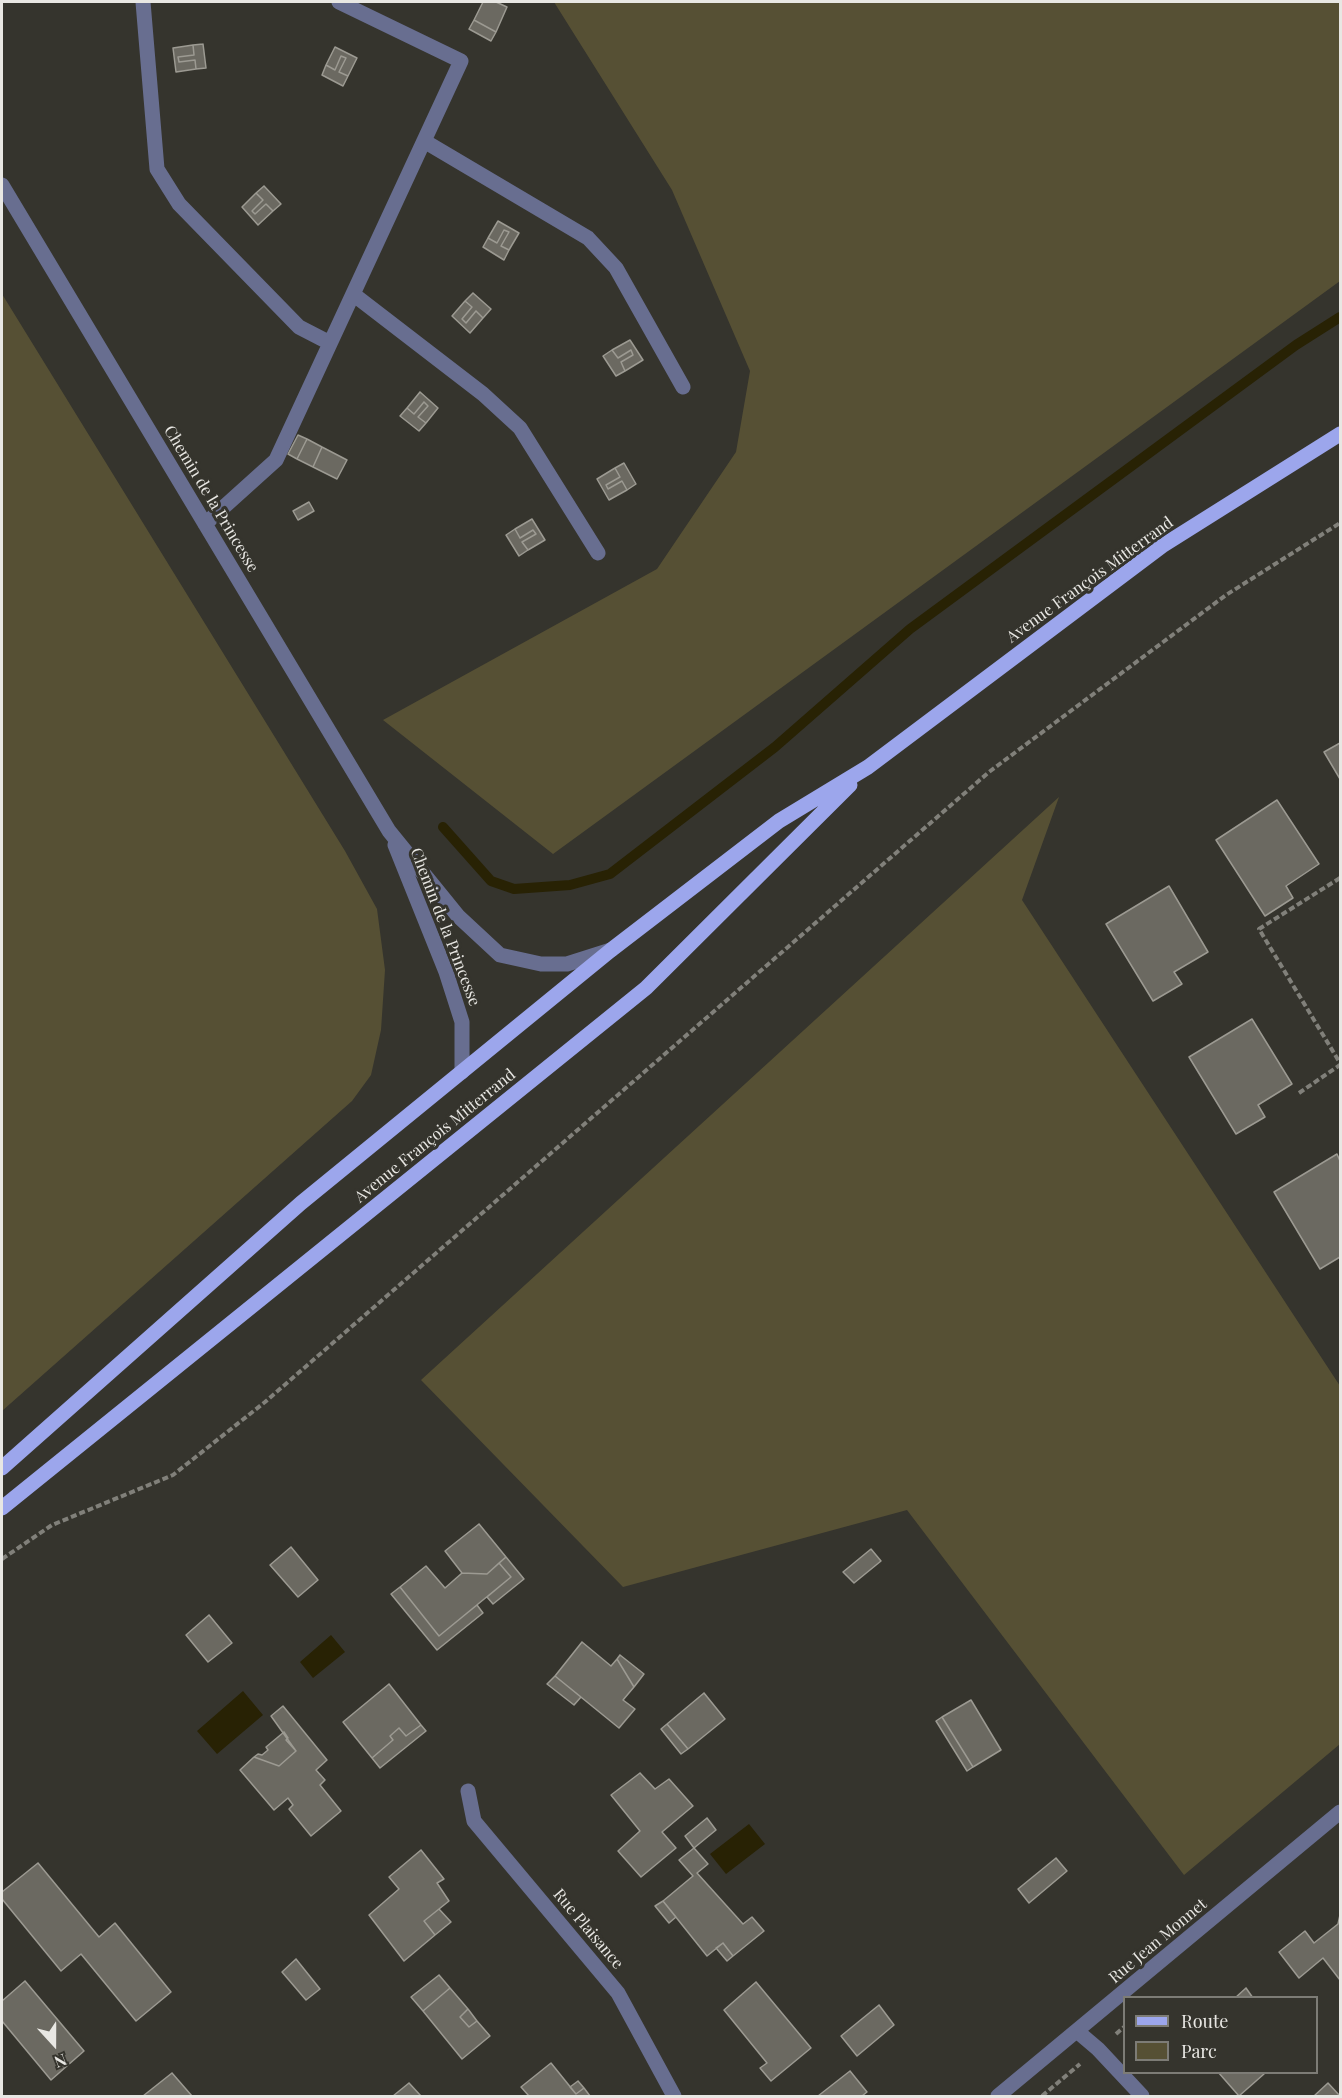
<!DOCTYPE html>
<meta charset="utf-8">
<style>
body{margin:0}
#map{position:relative;width:1342px;height:2098px;overflow:hidden;background:#35342d;font-family:"Playfair Display",serif}
canvas{display:block}
.frame{position:absolute;inset:0;border:3px solid #e8e7e3;pointer-events:none}
.legend{position:absolute;left:1123px;top:1996px;width:195px;height:78px;box-sizing:border-box;background:#35342d;border:2px solid #7d7c76;margin:0;padding:8px 10px;list-style:none;font-size:18px;color:#e8e7e3}
.legend li{display:flex;align-items:center;gap:12px;height:30px}
.legend b{width:30px;border:2px solid #7d7c76}
.north{position:absolute;left:24px;top:2014px;width:60px;height:60px;-webkit-text-stroke:4px #35342d;paint-order:stroke;rotate:159deg;font-size:16px;font-weight:700;line-height:24px;text-align:center;color:#e8e7e3}
.north::after{content:'';display:block;margin:auto;width:21px;height:27px;background:#e8e7e3;clip-path:polygon(50% 0,100% 100%,50% 72%,0 100%)}
</style>
<div id="map">
<canvas width="1342" height="2098"></canvas>
<div class="frame"></div>
<ul class="legend">
<li><b style="height:8px;background:#9ca6ec"></b>Route</li>
<li><b style="height:16px;background:#565034"></b>Parc</li>
</ul>
<div class="north">N</div>
</div>
<script>
const context = document.querySelector('canvas').getContext('2d');
context.lineJoin = 'round';
function fillPath(path, color) { context.fillStyle = color; context.fill(path, 'evenodd'); }
const toPath = rows => new Path2D(rows.map(r => 'M' + r).join(''));
function stroke(path, color, width, dash) { context.strokeStyle = color; context.lineWidth = width; context.lineCap = dash ? 'butt' : 'round'; context.setLineDash(dash || []); context.stroke(path); }
function write(font, color, halo, rows, align = 'center') {
  context.font = font + ' "Playfair Display",serif'; context.lineWidth = 6; context.setLineDash([]); context.textBaseline = 'middle'; context.strokeStyle = halo; context.fillStyle = color; for (const [text, x, y, turn = 0] of rows) {
    context.save(); context.translate(x, y); context.rotate((+turn || 0) * Math.PI / 180); context.textAlign = isNaN(turn) ? turn : align; if (halo) context.strokeText(text, 0, 0); context.fillText(text, 0, 0); context.restore();
  }
}
fillPath(toPath([
 [554,2,1340,2,1340,281,553,854,383,720,657,569,736,452,750,371,672,190],
 [2,294,345,851,377,909,385,970,381,1030,371,1075,352,1101,2,1411],
 [1059,797,1022,900,1340,1386,1340,1744,1184,1875,907,1510,623,1587,421,1380]
]), '#565034');
fillPath(toPath([
 [331,1635,345,1652,313,1678,300,1662],
 [243,1691,263,1715,217,1754,197,1731],
 [749,1824,765,1844,726,1874,710,1854]
]), '#282204');
stroke(toPath([
 [443,827,491,881,514,889,570,885,610,874,775,747,910,629,1296,345,1340,317]
]), '#282204', 10);
const building = toPath([
 [483,2,496,2,507,7,496,32,474,20,483,2],
 [474,20,496,32,491,41,469,29,474,20],
 [203,44,206,68,196,69,195,60,179,62,178,57,194,55,193,45,203,44],
 [193,45,194,55,178,57,179,62,195,60,196,69,176,72,173,48,193,45],
 [335,47,357,58,348,76,339,72,346,58,341,56,335,70,326,65,335,47],
 [341,56,346,58,339,72,348,76,343,86,322,75,326,65,335,70,341,56],
 [264,186,281,204,273,211,266,204,255,214,252,211,263,200,256,193,264,186],
 [256,193,263,200,252,211,255,214,266,204,273,211,258,225,242,207,256,193],
 [498,221,519,233,509,250,501,246,509,232,504,230,497,243,488,238,498,221],
 [504,230,509,232,501,246,509,250,504,260,483,247,488,238,497,243,504,230],
 [473,293,491,309,483,318,476,311,466,323,462,319,472,307,465,301,473,293],
 [465,301,472,307,462,319,466,323,476,311,483,318,470,333,452,316,465,301],
 [630,340,643,360,625,371,621,362,633,355,631,350,618,358,612,350,630,340],
 [612,350,618,358,631,350,633,355,621,362,625,371,616,376,603,356,612,350],
 [420,392,438,408,426,423,418,417,428,406,424,402,414,414,407,408,420,392],
 [424,402,428,406,418,417,426,423,419,431,400,416,407,408,414,414,424,402],
 [298,435,307,439,297,459,288,454,298,435],
 [307,439,322,447,313,467,297,459,307,439],
 [322,447,347,460,337,479,313,467,322,447],
 [624,463,636,484,627,490,622,481,608,489,606,485,620,477,615,468,624,463],
 [615,468,620,477,606,485,608,489,622,481,627,490,609,500,597,479,615,468],
 [309,502,314,511,298,520,293,511,309,502],
 [532,519,545,540,528,550,522,542,536,534,533,530,520,538,515,529,532,519],
 [515,529,520,538,533,530,536,534,522,542,528,550,519,556,506,535,515,529],
 [1340,743,1340,779,1324,752,1340,743],
 [1277,800,1319,864,1286,886,1293,898,1265,916,1216,840,1277,800],
 [1169,886,1208,952,1174,972,1182,984,1153,1001,1106,924,1169,886],
 [1252,1019,1292,1084,1258,1105,1265,1117,1236,1134,1189,1057,1252,1019],
 [1337,1154,1340,1161,1340,1257,1320,1269,1274,1192,1337,1154],
 [479,1524,506,1557,487,1574,462,1573,445,1551,479,1524],
 [291,1547,318,1580,298,1597,270,1565,291,1547],
 [871,1549,881,1561,854,1583,843,1572,871,1549],
 [506,1557,524,1579,493,1604,487,1597,511,1577,499,1563,506,1557],
 [499,1563,511,1577,439,1636,400,1587,426,1566,445,1588,462,1573,487,1574,499,1563],
 [400,1587,439,1636,477,1605,483,1613,437,1650,391,1594,400,1587],
 [209,1615,232,1643,208,1662,186,1635,209,1615],
 [582,1642,611,1666,617,1659,634,1687,623,1700,635,1709,619,1728,555,1676,582,1642],
 [620,1655,644,1674,634,1687,617,1659,620,1655],
 [555,1676,581,1697,574,1705,547,1684,555,1676],
 [389,1684,421,1725,406,1736,399,1728,390,1736,393,1740,372,1758,343,1722,389,1684],
 [704,1693,725,1719,688,1749,667,1724,704,1693],
 [971,1700,1001,1750,973,1767,942,1717,971,1700],
 [283,1706,327,1760,316,1770,325,1780,320,1785,341,1811,311,1836,289,1809,293,1805,288,1798,274,1810,240,1770,254,1757,279,1766,296,1751,271,1716,283,1706],
 [942,1717,973,1767,967,1771,936,1721,942,1717],
 [667,1724,688,1749,681,1754,661,1729,667,1724],
 [421,1725,426,1731,380,1768,372,1758,393,1740,390,1736,399,1728,406,1736,421,1725],
 [284,1732,288,1738,286,1740,296,1751,279,1766,254,1757,258,1754,262,1755,268,1750,266,1747,284,1732],
 [640,1773,655,1789,669,1779,693,1806,662,1832,676,1848,641,1877,618,1851,640,1831,611,1795,640,1773],
 [707,1818,716,1830,694,1848,685,1836,707,1818],
 [694,1848,708,1864,697,1873,743,1924,752,1917,764,1931,733,1956,723,1943,707,1956,663,1901,693,1876,679,1860,694,1848],
 [421,1850,444,1879,437,1883,449,1901,424,1921,435,1935,404,1961,369,1915,399,1889,389,1877,421,1850],
 [1056,1858,1067,1871,1029,1903,1018,1889,1056,1858],
 [38,1863,99,1937,115,1923,171,1992,136,2021,81,1954,61,1971,2,1899,2,1892,38,1863],
 [663,1901,676,1917,669,1923,655,1906,663,1901],
 [439,1909,451,1922,435,1935,424,1921,439,1909],
 [1340,1915,1340,1980,1323,1958,1299,1978,1279,1952,1305,1931,1314,1943,1338,1924,1340,1915],
 [723,1943,733,1956,727,1961,716,1948,723,1943],
 [296,1959,320,1989,306,2000,282,1972,296,1959],
 [439,1975,450,1988,423,2011,411,1997,439,1975],
 [25,1981,84,2051,51,2080,2,2021,2,2001,25,1981],
 [756,1982,811,2048,771,2081,760,2068,767,2063,724,2010,756,1982],
 [450,1988,468,2009,460,2017,469,2027,477,2021,490,2036,462,2059,423,2011,450,1988],
 [1246,1988,1253,1998,1235,1998,1246,1988],
 [879,2005,894,2025,857,2056,841,2036,879,2005],
 [468,2009,477,2021,469,2027,460,2017,468,2009],
 [551,2063,576,2094,584,2088,590,2096,529,2096,521,2087,551,2063],
 [850,2071,867,2092,862,2096,818,2096,850,2071],
 [1218,2072,1263,2072,1264,2074,1239,2096,1218,2072],
 [172,2073,192,2096,143,2096,172,2073],
 [578,2081,584,2088,576,2094,570,2087,578,2081],
 [409,2083,421,2096,393,2096,409,2083],
 [1328,2083,1340,2096,1314,2096,1328,2083]
]);
fillPath(building, '#6b6961');
stroke(building, '#9c9a92', 1.5);
stroke(toPath([
 [1340,878,1259,929,1340,1063],
 [1299,1093,1340,1065],
 [2,1559,52,1525,173,1475,265,1402,989,772,1226,595,1340,523],
 [1116,2034,1124,2027],
 [1042,2096,1080,2064]
]), '#81807a', 4, [6, 3]);
stroke(toPath([
 [143,2,157,169,179,204,299,327,330,343],
 [424,141,588,238,616,268,683,387],
 [2,185,389,831,458,916,500,955,541,964,567,964,611,950],
 [353,294,483,394,520,428,598,553],
 [205,524,276,460,461,61,339,2],
 [395,845,446,972,462,1022,462,1072],
 [468,1791,474,1821,618,1993,674,2096],
 [1078,2032,1098,2049,1142,2096],
 [998,2096,1340,1812]
]), '#686e90', 15);
stroke(toPath([
 [2,1468,301,1203,611,950,779,821,868,767,1162,546,1340,434],
 [2,1508,646,988,850,785]
]), '#9ca6ec', 15);
write('16px', '#e8e7e3', '#35342d', [
 ["Chemin de la Princesse",211,499,59],
 ["Avenue François Mitterrand",1090,580,-36],
 ["Chemin de la Princesse",445,927,69],
 ["Avenue François Mitterrand",435,1136,-39],
 ["Rue Plaisance",588,1929,50],
 ["Rue Jean Monnet",1158,1941,-40]
]);
</script>
